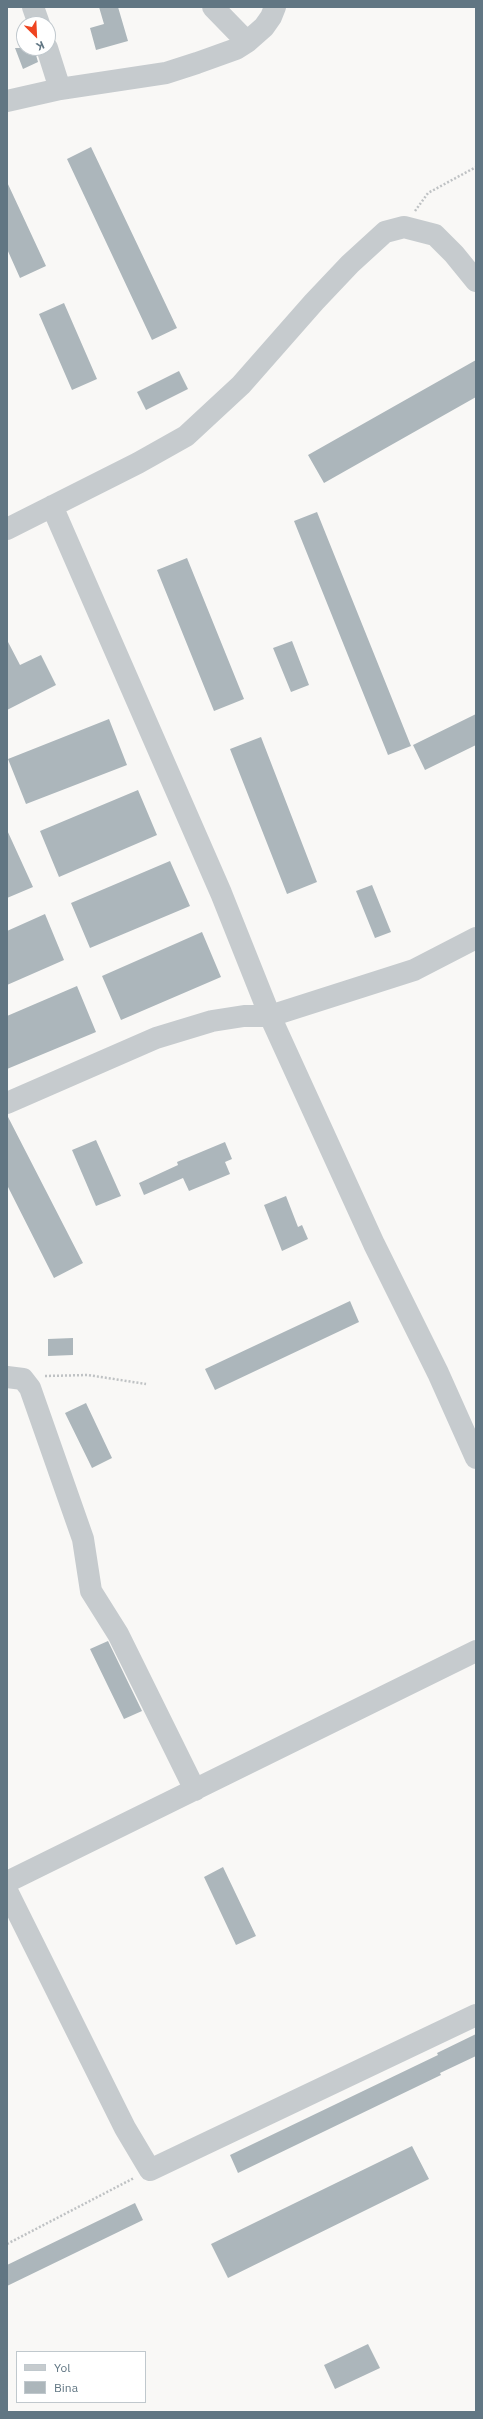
<!DOCTYPE html>
<style>
body{margin:0}
#map{position:relative;width:483px;height:2419px;overflow:hidden;background:#f9f8f6;font-family:"IBM Plex Sans",sans-serif}
canvas{display:block}
.frame{position:absolute;inset:0;border:8px solid #617683;pointer-events:none}
.legend{position:absolute;left:16px;top:2351px;width:130px;height:52px;box-sizing:border-box;background:#fff;border:1px solid #c0c8cd;margin:0;padding:5px 7px;list-style:none;font-size:12px;color:#617683}
.legend li{display:flex;align-items:center;gap:8px;height:20px}
.legend b{width:20px;border:1px solid #c0c8cd}
.north{position:absolute;left:16px;top:16px;width:40px;height:40px;box-sizing:border-box;background:#fff;border:1px solid #c0c8cd;border-radius:50%;rotate:156deg;font-size:11px;font-weight:700;line-height:16px;text-align:center;color:#617683}
.north::after{content:'';display:block;margin:auto;width:14px;height:18px;background:#ef4420;clip-path:polygon(50% 0,100% 100%,50% 72%,0 100%)}
</style>
<div id="map">
<canvas width="483" height="2419"></canvas>
<div class="frame"></div>
<ul class="legend">
<li><b style="height:5px;background:#c6cbce"></b>Yol</li>
<li><b style="height:11px;background:#acb6bb"></b>Bina</li>
</ul>
<div class="north">K</div>
</div>
<script>
const context = document.querySelector('canvas').getContext('2d');
context.lineJoin = 'round';
function fillPath(path, color) { context.fillStyle = color; context.fill(path, 'evenodd'); }
const toPath = rows => new Path2D(rows.map(r => 'M' + r).join(''));
function stroke(path, color, width, dash) { context.strokeStyle = color; context.lineWidth = width; context.lineCap = dash ? 'butt' : 'round'; context.setLineDash(dash || []); context.stroke(path); }
fillPath(toPath([
 [99,7,118,7,128,41,96,50,90,28,104,24],
 [15,48,34,48,38,62,23,69],
 [91,147,177,328,152,340,67,159],
 [7,182,46,266,20,278,7,249],
 [64,303,97,379,72,390,39,314],
 [476,360,476,397,324,483,308,455],
 [179,371,188,389,146,410,137,392],
 [317,512,411,746,388,755,294,521],
 [187,558,244,699,214,711,157,570],
 [7,640,20,665,41,655,56,685,7,710],
 [292,641,309,685,291,692,273,648],
 [476,714,476,745,425,770,413,745],
 [109,719,127,765,26,804,8,759],
 [261,737,317,882,287,894,230,749],
 [138,790,157,835,59,877,40,831],
 [7,830,33,887,7,898],
 [170,861,190,906,90,948,71,903],
 [372,885,391,932,375,938,356,891],
 [45,914,64,960,7,985,7,931],
 [202,932,221,977,121,1020,102,976],
 [77,986,96,1032,7,1069,7,1016],
 [7,1115,83,1263,54,1278,7,1185],
 [96,1140,121,1196,96,1206,72,1150],
 [225,1142,232,1159,225,1162,230,1174,189,1191,183,1178,144,1195,139,1183,178,1165,177,1162],
 [286,1196,298,1227,302,1225,308,1239,282,1251,264,1205],
 [350,1301,359,1322,215,1390,205,1369],
 [73,1338,73,1355,48,1356,48,1339],
 [86,1403,112,1458,92,1468,65,1413],
 [108,1641,142,1711,124,1719,90,1649],
 [223,1867,256,1936,236,1945,204,1877],
 [476,2034,476,2056,440,2073,441,2075,238,2173,230,2155,438,2055,437,2053],
 [412,2146,429,2179,228,2278,211,2244],
 [135,2203,143,2220,7,2286,7,2265],
 [368,2344,380,2368,335,2389,324,2365]
]), '#acb6bb');
stroke(toPath([
 [415,211,428,193,476,167],
 [45,1376,88,1375,146,1384],
 [7,2244,134,2178]
]), '#bfc2c4', 2.5, [2, 2]);
stroke(toPath([
 [33,7,39,24],
 [213,7,247,42],
 [47,48,60,89],
 [7,101,60,89,166,73,197,63,236,49,247,42,264,27,271,17,275,7],
 [52,506,221,893,270,1016,374,1244,438,1373,476,1458],
 [7,529,138,463,186,436,241,385,314,302,350,264,385,232,404,227,435,235,454,254,476,281],
 [7,1103,156,1038,212,1021,244,1016,270,1016,414,970,476,938],
 [7,1377,23,1379,30,1388,83,1539,91,1591,118,1634,195,1790],
 [7,1882,476,1651],
 [7,1891,125,2128,150,2170,476,2015]
]), '#c6cbce', 22);
</script>
